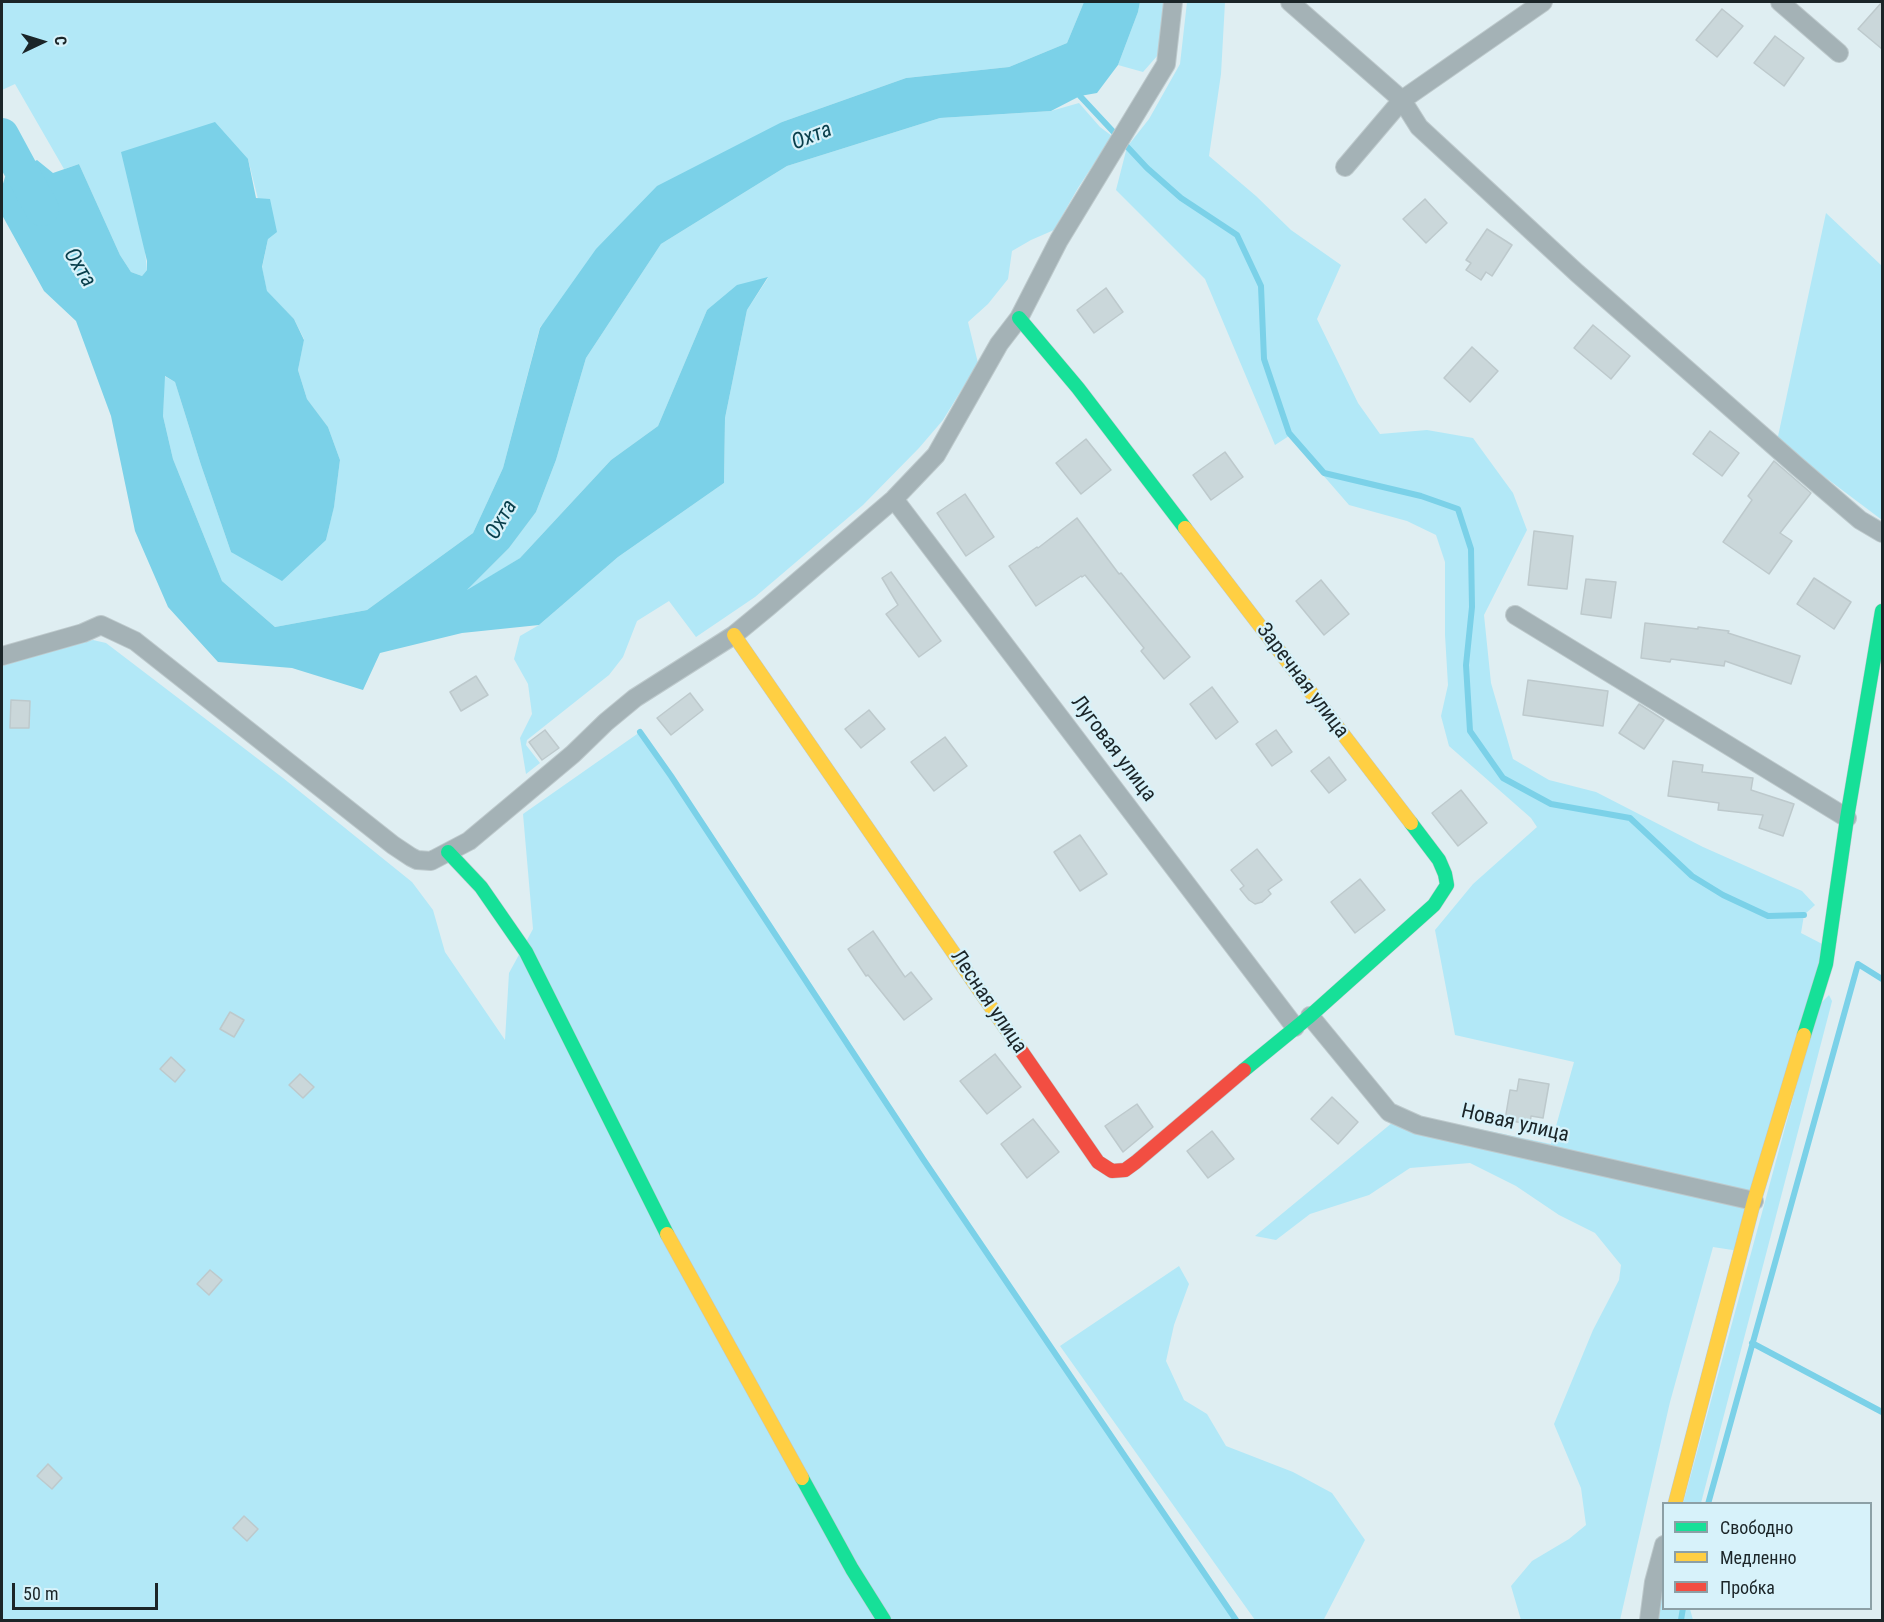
<!DOCTYPE html>
<meta charset="utf-8">
<style>
body{margin:0}
#map{position:relative;width:1884px;height:1622px;overflow:hidden;background:#dfeef2;font-family:"Roboto Condensed",sans-serif}
canvas{display:block}
.frame{position:absolute;inset:0;border:3px solid #1b2528;pointer-events:none}
.legend{position:absolute;left:1662px;top:1502px;width:210px;height:108px;box-sizing:border-box;background:#d7f2fa;border:2px solid #8ca0a6;margin:0;padding:8px 10px;list-style:none;font-size:18px;color:#1b2528}
.legend li{display:flex;align-items:center;gap:12px;height:30px}
.legend b{width:30px;border:2px solid #8ca0a6}
.north{position:absolute;left:12px;top:12px;width:60px;height:60px;-webkit-text-stroke:4px #d7f2fa;paint-order:stroke;rotate:86deg;font-size:16px;font-weight:700;line-height:24px;text-align:center;color:#1b2528}
.north::after{content:'';display:block;margin:auto;width:21px;height:27px;background:#1b2528;clip-path:polygon(50% 0,100% 100%,50% 72%,0 100%)}
.scale{position:absolute;left:12px;top:1583px;width:146px;height:27px;box-sizing:border-box;border:3px solid #1b2528;border-top:0;padding-left:8px;font-size:18px;line-height:21px;white-space:nowrap;color:#1b2528;-webkit-text-stroke:4px #d7f2fa;paint-order:stroke}
</style>
<div id="map">
<canvas width="1884" height="1622"></canvas>
<div class="frame"></div>
<ul class="legend">
<li><b style="height:8px;background:#16e098"></b>Свободно</li>
<li><b style="height:8px;background:#ffcf43"></b>Медленно</li>
<li><b style="height:8px;background:#f24e42"></b>Пробка</li>
</ul>
<div class="north">С</div>
<div class="scale">50 m</div>
</div>
<script>
const context = document.querySelector('canvas').getContext('2d');
context.lineJoin = 'round';
function fillPath(path, color) { context.fillStyle = color; context.fill(path, 'evenodd'); }
const toPath = rows => new Path2D(rows.map(r => 'M' + r).join(''));
function stroke(path, color, width, dash) { context.strokeStyle = color; context.lineWidth = width; context.lineCap = dash ? 'butt' : 'round'; context.setLineDash(dash || []); context.stroke(path); }
function write(font, color, halo, rows, align = 'center') {
  context.font = font + ' "Roboto Condensed",sans-serif'; context.lineWidth = 4.5; context.setLineDash([]); context.textBaseline = 'middle'; context.strokeStyle = halo; context.fillStyle = color; for (const [text, x, y, turn = 0] of rows) {
    context.save(); context.translate(x, y); context.rotate((+turn || 0) * Math.PI / 180); context.textAlign = isNaN(turn) ? turn : align; if (halo) context.strokeText(text, 0, 0); context.fillText(text, 0, 0); context.restore();
  }
}
fillPath(toPath([
 [2,2,1084,2,1067,43,1009,67,906,78,782,122,540,327,503,468,473,533,367,610,275,627,222,581,173,459,163,416,164,376,175,382,201,465,231,552,326,540,334,506,340,460,328,427,307,399,298,370,304,339,294,319,267,292,262,268,268,239,248,159,144,242,147,270,142,276,131,272,120,255,79,164,64,169,15,84,2,90],
 [1140,2,1165,2,1158,55,1143,72,1118,65,1138,12],
 [1187,2,1225,2,1221,74,1209,156,1256,196,1291,230,1341,265,1317,319,1358,403,1380,434,1427,430,1473,438,1513,493,1527,530,1484,615,1491,683,1513,759,1549,780,1596,792,1703,847,1802,891,1815,905,1804,915,1801,933,1828,947,1739,1251,1713,1247,1670,1402,1620,1620,1521,1620,1511,1586,1532,1561,1569,1539,1586,1525,1581,1488,1554,1424,1593,1330,1619,1280,1621,1265,1595,1233,1559,1215,1516,1186,1470,1163,1410,1168,1369,1195,1310,1214,1276,1240,1255,1236,1404,1113,1551,1144,1574,1062,1455,1035,1435,930,1473,884,1537,827,1531,818,1449,746,1441,716,1448,685,1445,635,1445,562,1436,535,1407,521,1349,505,1289,436,1275,445,1205,279,1116,190,1127,147,1149,119,1180,64],
 [1079,103,1100,127,1112,136,1078,188,1054,230,1031,240,1012,251,1008,279,988,304,968,322,978,363,943,420,919,448,863,505,755,597,696,637,669,601,637,621,623,657,609,675,527,740,526,745,540,763,526,774,520,738,532,714,528,684,514,659,520,636,539,625,618,557,724,483,725,418,747,310,768,278,707,310,658,426,611,460,520,558,464,593,509,548,536,512,556,460,586,358,661,244,787,166,940,118,1051,111],
 [1826,213,1882,266,1882,520,1777,441],
 [93,640,106,643,283,778,412,882,433,910,445,952,505,1040,509,973,533,929,523,814,640,732,671,776,923,1159,1236,1620,2,1620,2,662],
 [1829,995,1832,1001,1830,1009,1701,1503,1683,1504,1818,1006],
 [1179,1266,1189,1284,1174,1325,1166,1361,1184,1400,1207,1414,1226,1446,1293,1472,1332,1493,1365,1540,1324,1619,1325,1620,1255,1620,1060,1346],
 [1663,1577,1664,1608,1690,1609,1693,1620,1657,1620]
]), '#b2e8f7');
fillPath(toPath([
 [1084,2,1140,2,1138,12,1118,65,1097,93,1080,96,1051,111,940,118,787,166,661,244,586,358,556,460,536,512,509,548,467,590,520,558,611,460,658,426,707,310,737,285,768,277,747,310,725,418,724,483,618,557,539,625,462,633,380,653,363,690,292,668,218,662,168,607,135,531,111,416,76,321,44,291,2,215,2,187,5,177,37,160,53,173,79,164,120,255,131,272,142,276,147,270,147,261,121,152,215,122,248,159,256,198,270,199,277,232,268,239,262,267,267,291,294,319,304,340,298,370,307,399,328,427,340,460,334,507,326,540,282,581,231,552,201,465,175,382,165,376,163,416,173,459,222,581,275,627,367,610,473,533,503,468,540,328,596,249,657,186,782,122,906,78,1009,67,1067,43]
]), '#7bd1e8');
stroke(toPath([
 [1080,96,1147,168,1181,198,1237,235,1261,286,1264,359,1289,433,1324,473,1421,496,1458,509,1471,549,1472,607,1466,665,1470,731,1503,778,1551,804,1630,818,1692,876,1723,895,1768,916,1804,915],
 [640,732,671,776,923,1159,1236,1620],
 [1752,1343,1882,1412],
 [1708,1504,1858,964,1882,979],
 [1681,1620,1683,1608]
]), '#7bd1e8', 6);
stroke(toPath([
 [2,135,42,209]
]), '#7bd1e8', 34);
const building = toPath([
 [1882,2,1882,49,1858,29,1882,2],
 [1722,9,1743,26,1717,57,1696,40,1722,9],
 [1775,36,1804,58,1784,86,1754,63,1775,36],
 [1425,199,1447,223,1426,243,1403,219,1425,199],
 [1487,229,1512,245,1492,276,1486,272,1481,280,1466,270,1471,263,1466,260,1487,229],
 [1106,288,1123,312,1094,333,1077,310,1106,288],
 [1593,325,1630,356,1611,379,1574,348,1593,325],
 [1472,347,1498,371,1470,402,1444,378,1472,347],
 [1710,431,1739,453,1722,476,1693,454,1710,431],
 [1086,439,1111,470,1081,494,1056,463,1086,439],
 [1225,452,1243,477,1211,500,1193,475,1225,452],
 [1774,461,1811,493,1780,533,1792,541,1769,574,1723,542,1752,500,1748,496,1774,461],
 [965,494,994,537,966,556,937,513,965,494],
 [1077,518,1119,574,1121,573,1190,657,1164,679,1141,651,1144,648,1085,575,1082,577,1081,576,1036,606,1009,566,1037,547,1038,548,1077,518],
 [1534,531,1573,536,1567,589,1528,585,1534,531],
 [891,572,941,641,919,657,886,614,898,605,882,578,891,572],
 [1814,578,1851,602,1834,629,1797,604,1814,578],
 [1586,579,1616,582,1611,618,1581,614,1586,579],
 [1321,580,1349,614,1324,635,1296,601,1321,580],
 [1645,623,1698,629,1698,627,1729,631,1728,633,1800,656,1791,684,1725,661,1724,666,1671,659,1670,662,1641,658,1645,623],
 [476,676,488,695,461,711,450,692,476,676],
 [1528,680,1608,691,1603,726,1523,715,1528,680],
 [1212,687,1238,722,1216,739,1190,704,1212,687],
 [690,693,703,710,671,735,657,718,690,693],
 [11,700,30,701,29,728,10,728,11,700],
 [1639,704,1664,720,1644,749,1619,733,1639,704],
 [869,710,885,729,861,748,845,729,869,710],
 [545,730,559,748,542,760,529,742,545,730],
 [1276,730,1292,752,1272,766,1256,744,1276,730],
 [945,737,967,766,934,791,911,762,945,737],
 [1329,757,1346,780,1329,793,1311,771,1329,757],
 [1673,761,1703,765,1702,772,1753,778,1751,790,1794,804,1783,836,1759,828,1763,815,1718,810,1719,803,1668,796,1673,761],
 [1461,790,1487,823,1458,846,1432,813,1461,790],
 [1080,835,1107,874,1080,891,1054,852,1080,835],
 [1257,849,1282,880,1268,890,1271,894,1262,902,1255,904,1249,900,1240,889,1244,886,1231,870,1257,849],
 [1360,879,1385,910,1355,933,1331,902,1360,879],
 [873,931,905,977,911,972,932,999,904,1020,868,975,866,976,848,949,873,931],
 [230,1012,244,1020,234,1037,220,1029,230,1012],
 [995,1054,1021,1087,987,1114,960,1081,995,1054],
 [171,1057,185,1070,175,1082,160,1069,171,1057],
 [300,1074,314,1087,303,1098,289,1085,300,1074],
 [1519,1079,1549,1084,1543,1118,1531,1116,1530,1124,1505,1120,1510,1090,1517,1091,1519,1079],
 [1332,1097,1358,1122,1338,1144,1311,1119,1332,1097],
 [1137,1104,1153,1127,1123,1152,1105,1126,1137,1104],
 [1033,1119,1059,1152,1027,1178,1001,1144,1033,1119],
 [1212,1131,1234,1159,1208,1178,1187,1151,1212,1131],
 [210,1270,222,1280,209,1295,197,1284,210,1270],
 [48,1464,62,1478,52,1489,37,1476,48,1464],
 [244,1516,258,1529,247,1541,233,1528,244,1516]
]);
fillPath(building, '#cad7da');
stroke(building, '#bdc9cc', 1.5);
const street = toPath([
 [1290,2,1402,100,1419,127,1577,273,1798,467,1860,520,1882,533],
 [1780,2,1839,53],
 [1345,167,1402,100,1543,2],
 [894,499,1295,1027],
 [1515,615,1847,818],
 [2,656,83,633,101,625,135,641,393,845,411,857,417,860,431,861,469,841,573,754,606,722,635,698,734,635,768,607,894,499,936,455,999,344,1019,318,1059,240,1166,64,1173,2],
 [1310,1016,1389,1112,1418,1125,1754,1201],
 [1649,1620,1654,1582,1664,1545]
]);
const fast = toPath([
 [1019,318,1078,388,1185,528],
 [448,852,481,887,526,952,667,1234],
 [1804,1035,1826,964,1847,818,1882,611],
 [1244,1070,1310,1016,1434,905,1447,885,1445,874,1439,860,1411,823],
 [802,1478,852,1569,884,1620]
]);
const slow = toPath([
 [1185,528,1411,823],
 [734,635,1022,1052],
 [667,1234,802,1478],
 [1675,1504,1754,1201,1804,1035]
]);
const jam = toPath([
 [1022,1052,1098,1162,1112,1171,1125,1170,1136,1162,1244,1070]
]);
stroke(street, '#bdc9cc', 20);
stroke(fast, '#bdc9cc', 15);
stroke(slow, '#bdc9cc', 15);
stroke(jam, '#bdc9cc', 15);
stroke(street, '#a4b2b6', 18);
stroke(fast, '#16e098', 14);
stroke(slow, '#ffcf43', 14);
stroke(jam, '#f24e42', 14);
write('21px', '#1b2528', '#d7f2fa', [
 ["Заречная улица",1302,681,53],
 ["Луговая улица",1113,749,53],
 ["Лесная улица",988,1002,56],
 ["Новая улица",1515,1124,13]
]);
write('italic 22px', '#083e4b', '#d7f2fa', [
 ["Охта",812,137,-22],
 ["Охта",79,268,58],
 ["Охта",502,520,-60]
]);
</script>
